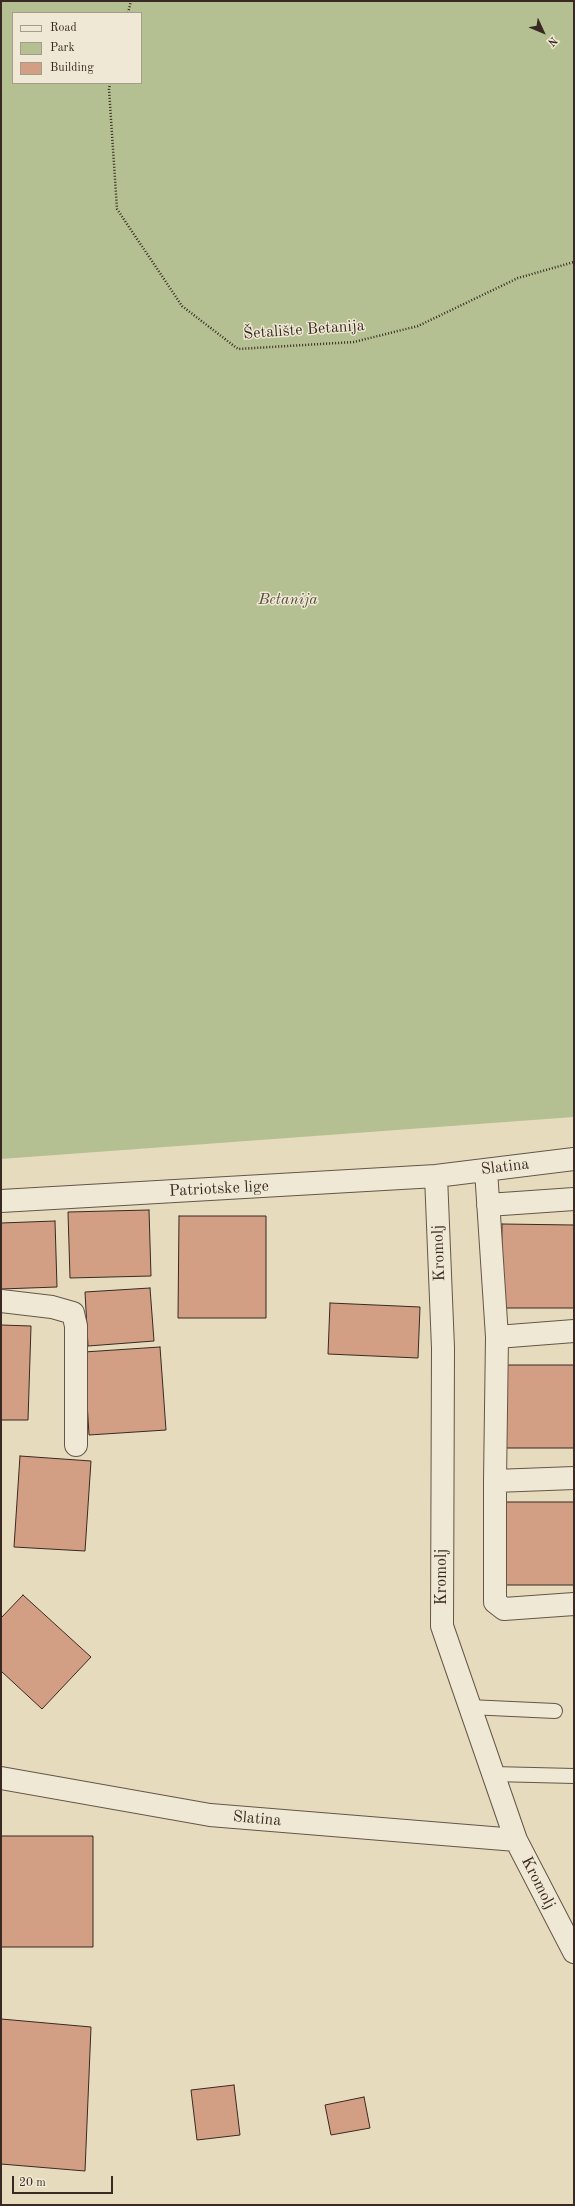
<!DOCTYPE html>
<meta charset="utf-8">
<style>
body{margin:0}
#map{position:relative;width:575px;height:2206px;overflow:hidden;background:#e7dbbd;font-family:"Old Standard TT",serif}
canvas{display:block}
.frame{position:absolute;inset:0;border:2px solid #392922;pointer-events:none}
.legend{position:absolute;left:12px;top:12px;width:130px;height:72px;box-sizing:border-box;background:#efe8d4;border:1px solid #a69c8d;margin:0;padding:5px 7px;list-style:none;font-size:12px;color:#392922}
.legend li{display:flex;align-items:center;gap:8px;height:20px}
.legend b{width:20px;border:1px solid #a69c8d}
.north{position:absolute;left:523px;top:12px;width:40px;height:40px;-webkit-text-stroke:3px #efe8d4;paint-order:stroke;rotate:134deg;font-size:11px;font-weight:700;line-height:16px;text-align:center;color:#392922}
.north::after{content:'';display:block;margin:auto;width:14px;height:18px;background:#392922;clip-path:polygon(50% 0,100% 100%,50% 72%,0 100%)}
.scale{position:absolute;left:12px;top:2176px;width:101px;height:18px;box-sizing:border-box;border:2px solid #392922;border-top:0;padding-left:5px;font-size:12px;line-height:14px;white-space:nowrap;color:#392922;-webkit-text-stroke:3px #efe8d4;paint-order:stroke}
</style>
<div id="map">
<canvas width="575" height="2206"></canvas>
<div class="frame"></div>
<ul class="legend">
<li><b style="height:5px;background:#efe8d4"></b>Road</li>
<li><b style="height:11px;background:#b5c092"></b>Park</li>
<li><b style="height:11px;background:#d29f84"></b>Building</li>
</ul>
<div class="north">N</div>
<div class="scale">20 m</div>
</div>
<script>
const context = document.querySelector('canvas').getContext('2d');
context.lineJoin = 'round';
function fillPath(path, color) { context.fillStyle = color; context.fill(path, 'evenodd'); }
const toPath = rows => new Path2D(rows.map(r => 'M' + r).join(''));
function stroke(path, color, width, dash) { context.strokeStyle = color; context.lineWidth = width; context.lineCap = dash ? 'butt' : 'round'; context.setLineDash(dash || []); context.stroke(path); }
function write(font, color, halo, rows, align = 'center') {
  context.font = font + ' "Old Standard TT",serif'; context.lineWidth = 3; context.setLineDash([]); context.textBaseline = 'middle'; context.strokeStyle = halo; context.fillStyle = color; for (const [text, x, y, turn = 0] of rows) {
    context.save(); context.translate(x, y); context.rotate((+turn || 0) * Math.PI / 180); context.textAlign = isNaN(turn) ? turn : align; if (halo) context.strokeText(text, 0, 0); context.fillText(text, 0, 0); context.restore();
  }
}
fillPath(toPath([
 [1,1,574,1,574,1117,1,1159],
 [13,13,141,13,141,83,13,83]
]), '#b5c092');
const building = toPath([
 [149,1210,151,1276,70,1278,68,1212,149,1210],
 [179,1216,266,1216,266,1318,178,1318,179,1216],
 [55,1221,57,1287,1,1289,1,1223,55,1221],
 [502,1224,574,1225,574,1308,501,1308,502,1224],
 [150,1288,154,1341,88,1346,85,1292,150,1288],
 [330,1303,420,1307,418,1358,328,1354,330,1303],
 [1,1325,31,1326,28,1420,1,1420,1,1325],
 [160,1347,166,1430,89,1435,84,1352,160,1347],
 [505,1365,574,1365,574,1448,504,1448,505,1365],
 [20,1456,91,1461,85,1551,14,1547,20,1456],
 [504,1502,574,1502,574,1585,503,1585,504,1502],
 [23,1595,91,1657,42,1709,1,1671,1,1618,23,1595],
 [1,1836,93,1836,93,1947,1,1947,1,1836],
 [1,2019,91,2027,85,2171,1,2164,1,2019],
 [234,2085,240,2135,197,2140,191,2090,234,2085],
 [364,2097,370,2128,331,2135,325,2105,364,2097]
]);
fillPath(building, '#d29f84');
stroke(building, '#392922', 1);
const lane = toPath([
 [469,1707,555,1711],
 [493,1774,574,1776]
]);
const street = toPath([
 [486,1170,497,1337,574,1331],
 [436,1176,443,1348,442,1626,516,1840,574,1952],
 [1,1201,436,1176,574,1159],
 [488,1205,574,1199],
 [1,1301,52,1307,73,1313,76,1326,76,1445],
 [497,1337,495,1481,574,1478],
 [495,1481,495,1602,504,1609,574,1604],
 [1,1778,210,1815,516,1840]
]);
stroke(lane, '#645649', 16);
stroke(street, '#645649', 24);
stroke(toPath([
 [128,13,131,1],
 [110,83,109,89,117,209,182,306,238,349,354,342,418,326,518,278,574,262]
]), '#392922', 2.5, [1, 2]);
stroke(lane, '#efe8d4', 14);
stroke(street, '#efe8d4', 22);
write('16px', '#392922', '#efe8d4', [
 ["Šetalište Betanija",304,330,-4],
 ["Slatina",505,1167,-7],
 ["Patriotske lige",219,1189,-3],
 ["Kromolj",439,1253,-92],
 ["Kromolj",442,1577,-90],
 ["Slatina",257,1819,5],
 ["Kromolj",538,1883,63]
]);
write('italic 16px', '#584f3e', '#efe8d4', [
 ["Betanija",288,600]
]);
</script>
